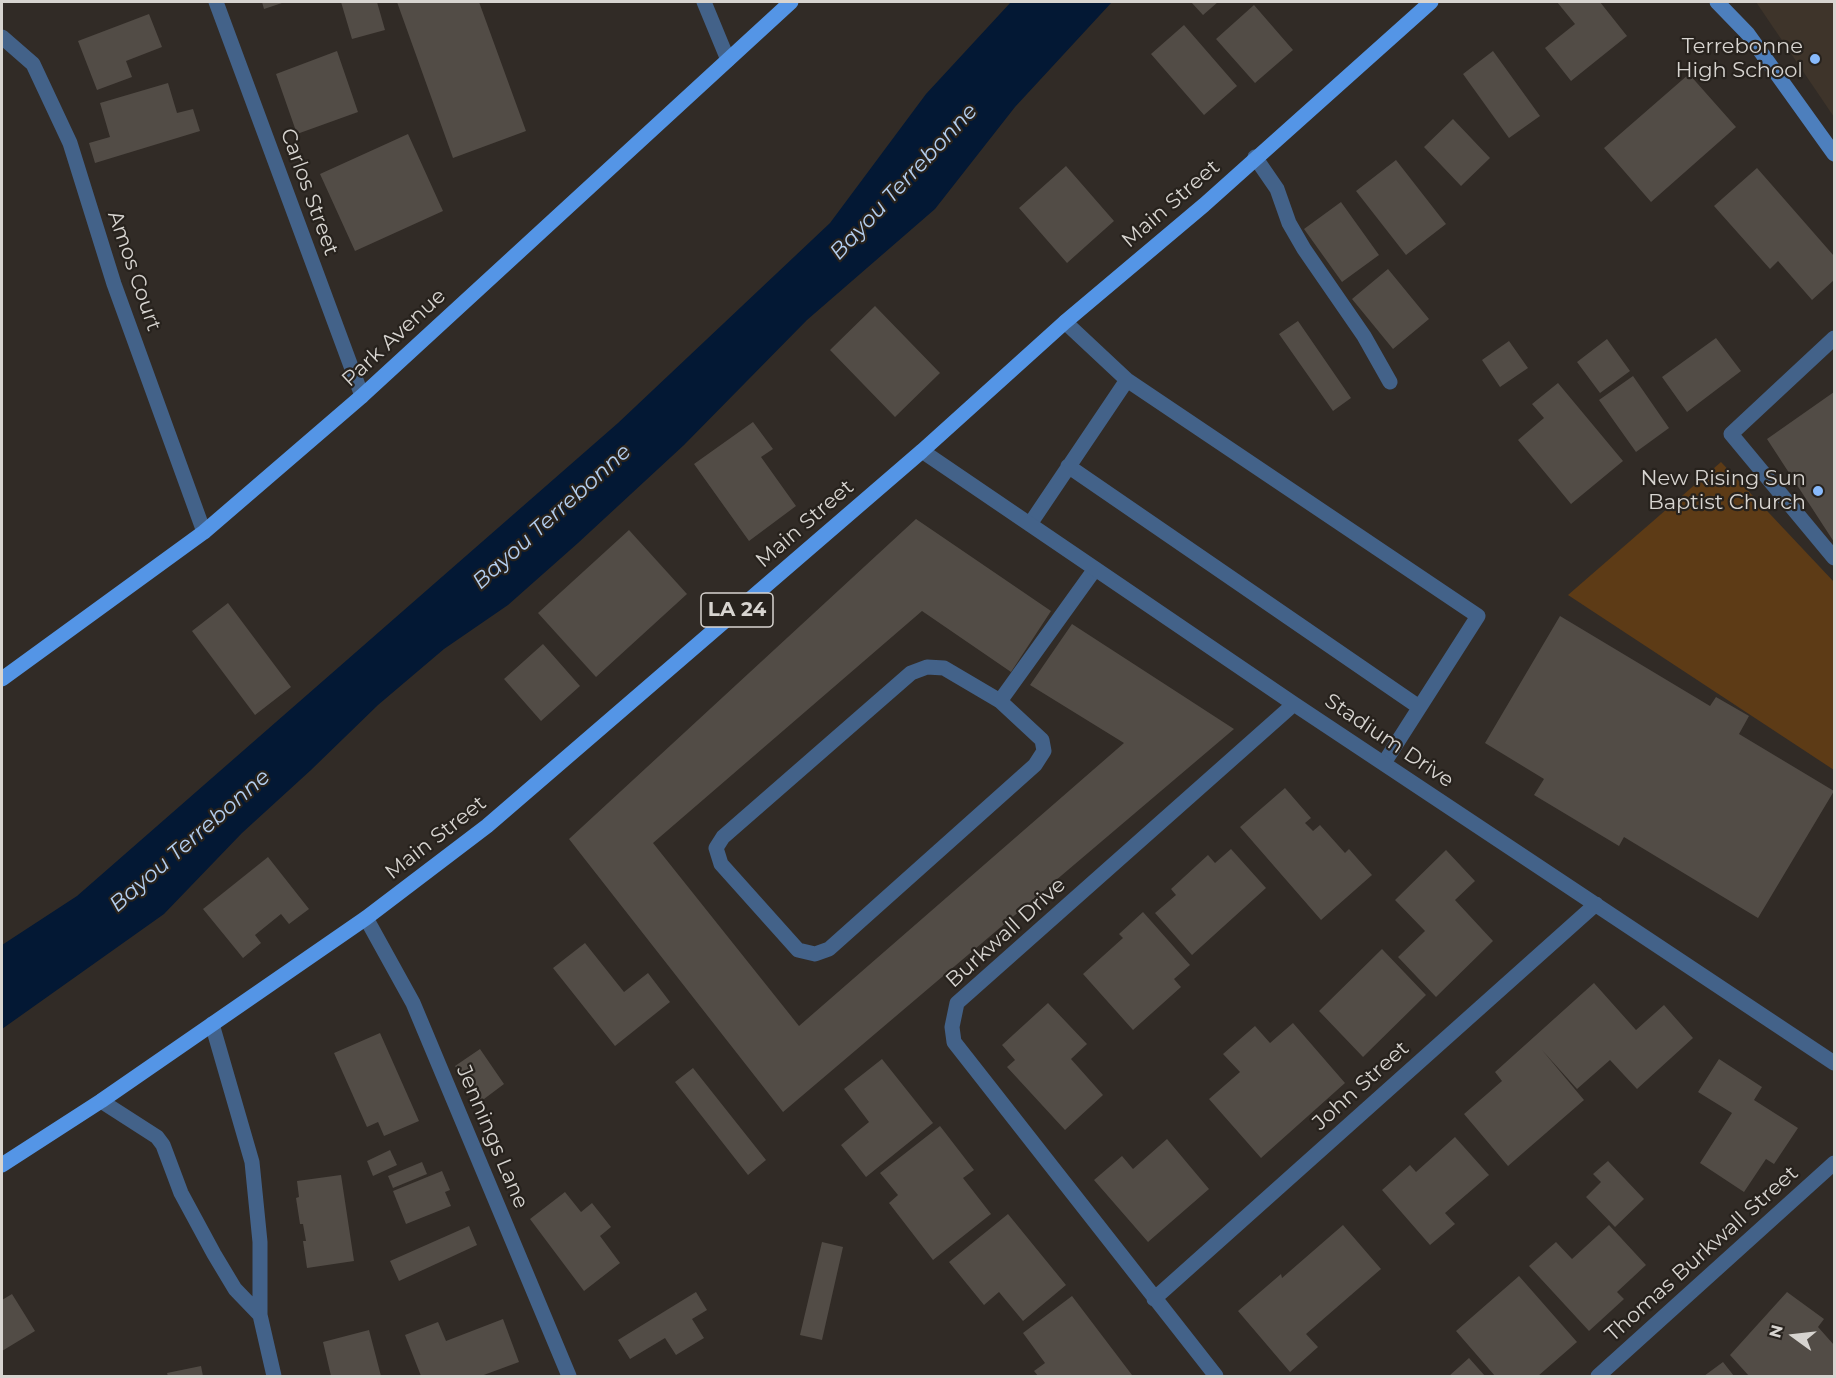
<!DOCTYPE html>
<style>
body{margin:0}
#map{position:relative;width:1836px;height:1378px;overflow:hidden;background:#312b26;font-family:Montserrat,sans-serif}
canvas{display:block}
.frame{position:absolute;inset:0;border:3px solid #d7d4d0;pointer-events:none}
.north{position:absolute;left:1764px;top:1306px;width:60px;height:60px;-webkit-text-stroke:4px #27221d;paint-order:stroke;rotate:285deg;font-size:16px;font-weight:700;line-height:24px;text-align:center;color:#d7d4d0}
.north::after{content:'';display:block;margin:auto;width:21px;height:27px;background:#d7d4d0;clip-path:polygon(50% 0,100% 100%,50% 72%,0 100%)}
</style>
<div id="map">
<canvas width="1836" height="1378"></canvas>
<div class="frame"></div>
<div class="north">N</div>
</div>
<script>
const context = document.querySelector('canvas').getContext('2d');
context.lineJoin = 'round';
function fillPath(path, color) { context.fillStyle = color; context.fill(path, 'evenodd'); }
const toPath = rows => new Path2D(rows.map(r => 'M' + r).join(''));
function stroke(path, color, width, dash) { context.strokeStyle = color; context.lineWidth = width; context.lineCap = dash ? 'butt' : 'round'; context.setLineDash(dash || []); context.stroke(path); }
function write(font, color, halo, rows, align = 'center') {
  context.font = font + ' Montserrat,sans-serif'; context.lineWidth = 4.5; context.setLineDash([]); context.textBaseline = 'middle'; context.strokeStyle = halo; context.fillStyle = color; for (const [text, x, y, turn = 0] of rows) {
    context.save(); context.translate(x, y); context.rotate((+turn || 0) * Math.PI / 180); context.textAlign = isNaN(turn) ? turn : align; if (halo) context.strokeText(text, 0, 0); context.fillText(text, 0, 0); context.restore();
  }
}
fillPath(toPath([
 [1756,2,1834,2,1834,117]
]), '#3e342a');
fillPath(toPath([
 [1721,462,1834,582,1834,770,1568,595]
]), '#5d3b16');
fillPath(toPath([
 [1011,2,1112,2,1015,107,935,209,807,320,684,445,578,543,508,605,444,649,378,705,311,770,242,833,164,914,2,1029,2,945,77,896,618,423,830,223,926,94]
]), '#031834');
fillPath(toPath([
 [262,2,285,2,264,9],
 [341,2,377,2,385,30,352,39],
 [397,2,479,2,526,131,453,158],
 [1191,2,1218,2,1203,15],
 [1557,2,1600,2,1627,36,1571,81,1545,48,1575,24],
 [1254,5,1293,50,1255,83,1216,39],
 [149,14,162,47,126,61,132,77,97,90,78,41],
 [1184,25,1237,86,1204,115,1151,54],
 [337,51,358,112,297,134,276,74],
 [1493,51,1540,116,1509,138,1463,74],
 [1689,74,1736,127,1651,202,1604,148],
 [168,83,177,113,193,109,200,131,95,163,89,143,110,137,100,103],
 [1453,119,1490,158,1461,186,1424,147],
 [408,134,443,211,355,251,320,174],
 [1396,160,1446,224,1406,255,1356,191],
 [1066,166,1114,221,1067,263,1019,208],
 [1757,168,1834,256,1834,280,1812,300,1778,261,1770,269,1714,206],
 [1341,202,1379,255,1342,282,1304,229],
 [1388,269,1429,319,1393,349,1352,299],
 [875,306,940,373,895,417,830,350],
 [1298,321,1351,398,1333,411,1279,334],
 [1716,338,1741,371,1687,412,1662,377],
 [1607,339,1630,371,1600,393,1577,362],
 [1509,341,1528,368,1500,387,1482,360],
 [1633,376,1669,428,1636,452,1599,400],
 [1558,383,1623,461,1571,504,1518,440,1544,418,1532,404],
 [1834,392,1834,542,1767,439],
 [753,422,773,449,761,457,796,506,749,541,694,464],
 [916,519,1051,611,1011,672,922,611,653,843,799,1026,1124,743,1030,685,1072,624,1234,729,783,1112,569,839],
 [629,530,687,594,596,677,538,613],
 [228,603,291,687,255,715,192,631],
 [1560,616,1710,706,1716,697,1749,716,1739,734,1834,791,1758,918,1624,837,1619,846,1534,795,1544,779,1485,743],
 [543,644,580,686,541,721,504,679],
 [1285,788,1311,818,1305,823,1313,831,1320,825,1345,853,1349,849,1372,875,1321,920,1240,827],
 [1231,849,1266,888,1192,955,1155,913,1176,895,1171,889,1208,855,1215,863],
 [1446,850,1475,881,1455,900,1493,941,1436,997,1398,957,1425,931,1395,900],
 [268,857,309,909,289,924,281,914,255,935,261,943,243,958,203,909],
 [1143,912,1190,965,1174,979,1181,987,1133,1030,1083,974,1123,938,1119,934],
 [585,943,624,992,648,973,670,1002,615,1046,553,968],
 [1382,949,1426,995,1363,1057,1319,1011],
 [1594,983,1636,1030,1664,1005,1693,1038,1637,1089,1610,1060,1577,1089,1542,1050,1584,1100,1508,1166,1464,1114,1502,1081,1495,1072],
 [1048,1003,1087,1044,1071,1059,1103,1095,1065,1130,1007,1067,1015,1060,1002,1045],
 [1293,1023,1345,1083,1261,1158,1209,1099,1240,1072,1223,1054,1255,1026,1270,1043],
 [380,1033,419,1121,384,1136,378,1122,367,1127,334,1053],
 [480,1049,504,1084,480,1102,455,1066],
 [882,1059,933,1123,866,1177,841,1145,869,1122,844,1089],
 [1719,1059,1762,1087,1754,1100,1798,1128,1774,1164,1766,1159,1744,1192,1700,1163,1732,1113,1698,1092],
 [693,1068,766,1160,748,1175,675,1082],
 [940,1126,974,1170,963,1178,991,1214,933,1260,889,1203,898,1195,880,1173],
 [1455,1137,1489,1175,1445,1213,1455,1224,1430,1245,1382,1190,1410,1165,1416,1172],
 [1167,1139,1209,1189,1148,1242,1094,1180,1122,1156,1133,1169],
 [390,1150,397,1165,373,1176,367,1161],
 [1608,1161,1644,1199,1615,1227,1586,1197,1601,1182,1593,1174],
 [422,1162,427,1174,393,1188,388,1176],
 [442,1171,450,1190,445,1192,451,1206,406,1224,393,1191],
 [341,1175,354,1261,307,1268,303,1241,306,1241,303,1224,300,1224,296,1198,299,1197,297,1181],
 [565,1192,581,1212,592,1203,611,1227,600,1236,620,1263,584,1291,530,1219],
 [1008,1214,1066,1285,1023,1321,999,1292,984,1305,949,1262],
 [1343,1225,1381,1269,1306,1334,1318,1347,1290,1372,1238,1311,1281,1274,1282,1278],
 [1609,1225,1646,1265,1617,1292,1624,1299,1589,1331,1529,1266,1556,1242,1572,1259],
 [469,1226,477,1245,399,1281,390,1261],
 [822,1242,843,1247,822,1340,800,1335],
 [1519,1276,1577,1342,1538,1376,1495,1376,1456,1331],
 [696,1292,707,1310,692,1319,704,1338,676,1355,665,1338,630,1359,618,1340],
 [1787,1292,1824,1319,1818,1327,1834,1345,1834,1376,1749,1376,1730,1355],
 [12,1294,35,1331,2,1351,2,1300],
 [1072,1296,1132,1375,1130,1376,1038,1376,1034,1371,1045,1363,1023,1333],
 [503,1319,519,1362,481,1376,421,1376,405,1335,438,1322,446,1341],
 [369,1330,381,1376,331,1376,323,1342],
 [1469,1358,1485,1376,1449,1376],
 [1723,1362,1734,1376,1704,1376],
 [201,1366,203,1376,168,1376,167,1373]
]), '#524c46');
stroke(toPath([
 [1255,157,1277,189,1289,223,1304,249,1364,336,1390,382],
 [1065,322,1127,380,1478,616,1384,763],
 [1834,338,1731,434,1834,558],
 [1068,466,1419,707],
 [1030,524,1127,380],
 [1000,701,944,668,927,667,911,673,723,837,716,848,721,864,798,950,815,954,829,949,1035,765,1044,751,1042,740,1000,701,1095,569]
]), '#436289', 15);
stroke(toPath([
 [216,2,362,396],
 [704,2,728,60],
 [2,37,33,64,70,143,114,284,204,532],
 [922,451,1294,704,1834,1063],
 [366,918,413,1003,569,1376],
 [212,1024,252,1162,260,1242,260,1315,274,1376],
 [101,1101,157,1137,163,1145,181,1193,214,1254,235,1289,260,1315],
 [1154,1299,1596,904],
 [1216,1376,954,1042,952,1027,957,1003,1294,704],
 [1598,1376,1834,1163]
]), '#436289', 15);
stroke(toPath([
 [1717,2,1748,34,1834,154]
]), '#4d7fbd', 15);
stroke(toPath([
 [2,679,204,532,362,396,791,2],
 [2,1165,101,1101,366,918,487,826,922,451,1065,322,1204,205,1431,2]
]), '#5495e6', 15);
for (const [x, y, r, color] of [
 [1815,59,6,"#88bafc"],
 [1818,491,6,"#88bafc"]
]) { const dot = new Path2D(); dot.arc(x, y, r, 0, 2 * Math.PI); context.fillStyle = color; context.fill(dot); stroke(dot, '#27221d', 2); }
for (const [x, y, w] of [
 [737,610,72]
]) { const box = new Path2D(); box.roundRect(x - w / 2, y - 17, w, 34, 4.5); context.fillStyle = '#27221d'; context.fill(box); stroke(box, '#d7d4d0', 1.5); }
write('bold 20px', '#d7d4d0', null, [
 ["LA 24",737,610]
]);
write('21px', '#d7d4d0', '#27221d', [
 ["Terrebonne",1803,47],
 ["High School",1803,71],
 ["New Rising Sun",1806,479],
 ["Baptist Church",1806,503]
], 'right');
write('21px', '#d7d4d0', '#27221d', [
 ["Carlos Street",309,192,70],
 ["Main Street",1171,204,-41],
 ["Amos Court",134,271,71],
 ["Park Avenue",394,338,-43],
 ["Main Street",805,524,-41],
 ["Stadium Drive",1389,741,34],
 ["Main Street",436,838,-38],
 ["Burkwall Drive",1006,933,-42],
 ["John Street",1361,1086,-42],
 ["Jennings Lane",492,1137,67],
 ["Thomas Burkwall Street",1702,1254,-42]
]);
write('italic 22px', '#b4ceee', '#27221d', [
 ["Bayou Terrebonne",904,182,-47],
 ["Bayou Terrebonne",552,517,-42],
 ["Bayou Terrebonne",190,841,-41]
]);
</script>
